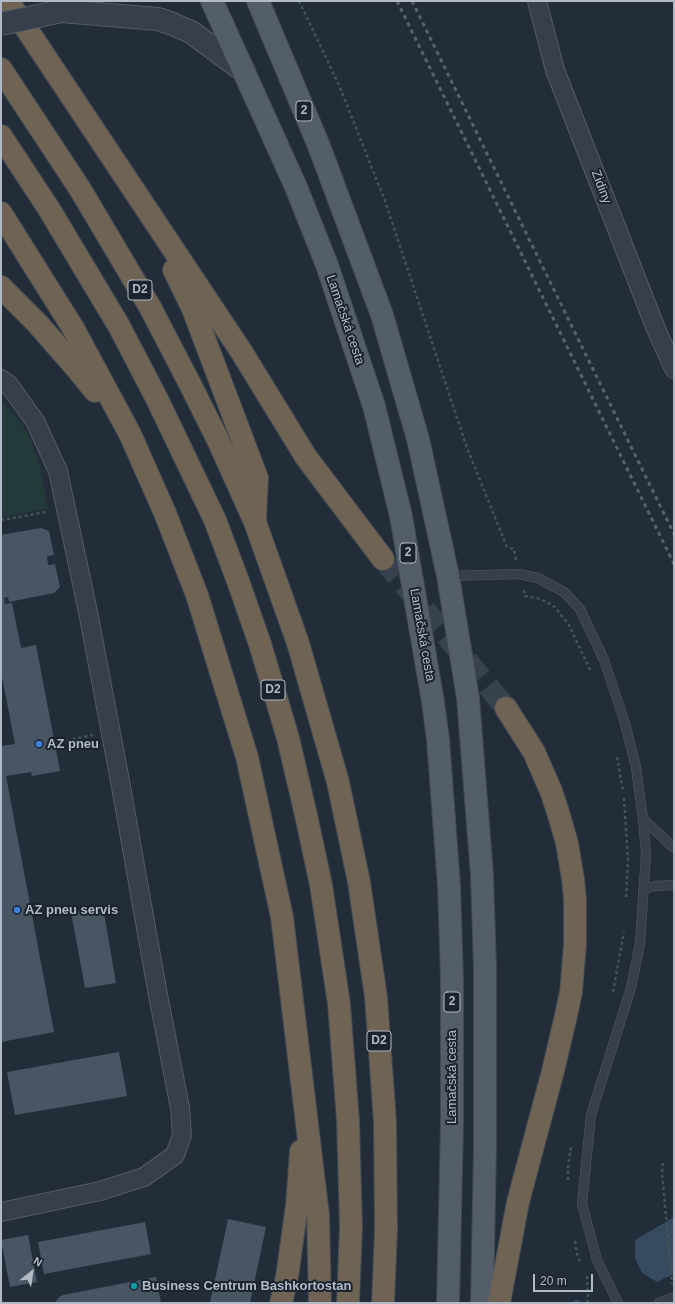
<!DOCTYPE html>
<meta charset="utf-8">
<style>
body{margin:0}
#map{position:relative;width:675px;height:1304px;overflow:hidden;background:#222d39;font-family:Arial,sans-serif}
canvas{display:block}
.frame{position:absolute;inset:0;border:2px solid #b1bac6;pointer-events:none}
.north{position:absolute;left:12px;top:1252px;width:40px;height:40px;-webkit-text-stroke:3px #1b242e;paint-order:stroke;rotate:30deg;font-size:11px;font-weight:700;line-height:16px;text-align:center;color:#b1bac6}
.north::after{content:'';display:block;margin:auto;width:14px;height:18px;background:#b1bac6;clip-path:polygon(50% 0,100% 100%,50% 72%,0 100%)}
.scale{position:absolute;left:533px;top:1274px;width:60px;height:18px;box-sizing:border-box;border:2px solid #b1bac6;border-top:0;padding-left:5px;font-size:12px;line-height:14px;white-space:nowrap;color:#b1bac6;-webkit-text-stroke:3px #1b242e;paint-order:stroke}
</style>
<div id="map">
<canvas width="675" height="1304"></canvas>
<div class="frame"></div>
<div class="north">N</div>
<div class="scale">20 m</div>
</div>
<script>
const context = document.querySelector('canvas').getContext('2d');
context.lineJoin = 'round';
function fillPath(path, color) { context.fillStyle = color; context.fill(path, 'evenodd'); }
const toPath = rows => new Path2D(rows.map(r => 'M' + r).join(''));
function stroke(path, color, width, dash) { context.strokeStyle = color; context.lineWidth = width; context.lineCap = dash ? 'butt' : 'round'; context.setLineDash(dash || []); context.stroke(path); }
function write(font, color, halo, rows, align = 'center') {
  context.font = font + ' Arial,sans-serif'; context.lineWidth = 4; context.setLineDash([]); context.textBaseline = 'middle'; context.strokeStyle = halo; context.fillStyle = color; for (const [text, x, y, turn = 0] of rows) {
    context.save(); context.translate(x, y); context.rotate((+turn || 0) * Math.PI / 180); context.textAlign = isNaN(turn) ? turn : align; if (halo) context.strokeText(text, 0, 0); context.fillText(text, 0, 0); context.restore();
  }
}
fillPath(toPath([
 [1,399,22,424,32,442,40,467,48,509,1,517]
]), '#24393a');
fillPath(toPath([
 [674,1217,674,1274,657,1282,642,1273,635,1258,635,1240]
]), '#364a60');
stroke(toPath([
 [576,1303,577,1303]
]), '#364a60', 6);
fillPath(toPath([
 [41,528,49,531,54,555,47,556,48,565,55,564,60,587,54,593,9,602,8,597,4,598,5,604,12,603,21,648,36,645,60,771,32,776,31,772,6,776,54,1032,1,1042,1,746,15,744,1,672,1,535],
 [103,907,116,983,85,988,71,912],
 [119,1052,127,1096,15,1115,7,1072],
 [228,1219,266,1227,250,1303,210,1303],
 [145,1222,151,1254,44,1274,38,1242],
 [28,1235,37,1282,10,1287,1,1240],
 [156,1277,161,1303,56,1303,56,1301,59,1297,63,1295]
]), '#485563');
stroke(toPath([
 [383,559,506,708]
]), '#37424e', 22, [22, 11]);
const service = toPath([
 [448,576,519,574,538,578,564,592,580,609,604,660,624,720,636,767,643,819,646,854,640,943,631,988,591,1115,582,1204,597,1260,618,1303],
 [643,819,674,848],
 [643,889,655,886,674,885],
 [659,1303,674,1297]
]);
const minor = toPath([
 [537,1,555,70,656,329,674,369],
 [1,379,9,385,35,421,58,471,88,612,120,781,158,995,180,1108,182,1135,175,1155,144,1177,100,1191,1,1212]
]);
const tertiary = toPath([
 [61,11,158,19,170,23,191,32,244,71]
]);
const primary = toPath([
 [212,1,296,187,327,265,374,406,401,516,433,702,438,739,449,886,452,979,452,1124,448,1303],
 [258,1,319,146,382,315,418,439,448,576,468,698,482,875,485,968,485,1147,482,1303]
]);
const motorway = toPath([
 [8,1,241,351,306,457,383,559],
 [1,69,80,189,150,307,190,384,218,440,255,522,298,643,338,782,359,882,376,997,385,1122,386,1230,383,1303],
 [1,136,49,209,119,326,157,399,215,520,238,581,260,644,288,738,306,815,321,885,339,1004,348,1120,351,1227,348,1303],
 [1,213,73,328,130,434,165,513,197,595,247,757,282,917,318,1215,320,1303],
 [174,270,193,309,257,478,255,519],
 [1,287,37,323,78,370,95,391],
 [281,1303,287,1277,297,1205,301,1151],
 [499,1303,518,1202,553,1071,565,1020,571,992,575,945,575,900,573,879,567,843,558,812,551,791,534,752,506,708]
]);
stroke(service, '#545d67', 10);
stroke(minor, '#545d67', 20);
stroke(tertiary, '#545d67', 24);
stroke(primary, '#3f4853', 24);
stroke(motorway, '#414a54', 24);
stroke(toPath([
 [299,1,339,85,385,201,467,448,507,547,514,549,516,560],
 [1,520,47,512],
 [524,590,525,596,541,599,555,607,569,625,591,672],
 [55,743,93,735],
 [617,757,623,791],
 [624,798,628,860,626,899],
 [613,992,624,932],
 [663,1163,662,1172,672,1284],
 [568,1180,568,1166,571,1147],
 [575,1241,577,1254,580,1261],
 [587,1303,588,1298,587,1276]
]), '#425658', 2.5, [3, 3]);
stroke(service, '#363f4a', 9);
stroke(minor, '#363f4a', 18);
stroke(tertiary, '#363f4a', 22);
stroke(primary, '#545e6a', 22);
stroke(motorway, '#6f6353', 22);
stroke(toPath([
 [397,1,674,564],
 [412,1,674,534]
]), '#586371', 3, [4, 4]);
const tertiaryBridge = toPath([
 [1,24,61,11]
]);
stroke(tertiaryBridge, '#545d67', 24, []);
stroke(tertiaryBridge, '#363f4a', 22);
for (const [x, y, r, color] of [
 [39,744,4,"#3f7fe0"],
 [17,910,4,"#3f7fe0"],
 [134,1286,4,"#0f9aa8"]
]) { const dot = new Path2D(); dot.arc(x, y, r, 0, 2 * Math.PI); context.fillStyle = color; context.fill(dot); stroke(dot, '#1b242e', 1.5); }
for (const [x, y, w] of [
 [304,111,16],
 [140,290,24],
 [408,553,16],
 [273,690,24],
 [452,1002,16],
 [379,1041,24]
]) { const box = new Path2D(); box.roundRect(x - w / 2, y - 10, w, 20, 3); context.fillStyle = '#1b242e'; context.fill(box); stroke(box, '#b1bac6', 1); }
write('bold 12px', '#b1bac6', null, [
 ["2",304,111],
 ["D2",140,290],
 ["2",408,553],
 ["D2",273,690],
 ["2",452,1002],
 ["D2",379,1041]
]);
write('13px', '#b1bac6', '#1b242e', [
 ["Zidiny",601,187,69],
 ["Lamačská cesta",345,320,71],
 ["Lamačská cesta",422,635,80],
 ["Lamačská cesta",452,1077,-90]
]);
write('bold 13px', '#b1bac6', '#1b242e', [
 ["AZ pneu",47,744],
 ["AZ pneu servis",25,910],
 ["Business Centrum Bashkortostan",142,1286]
], 'left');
</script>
